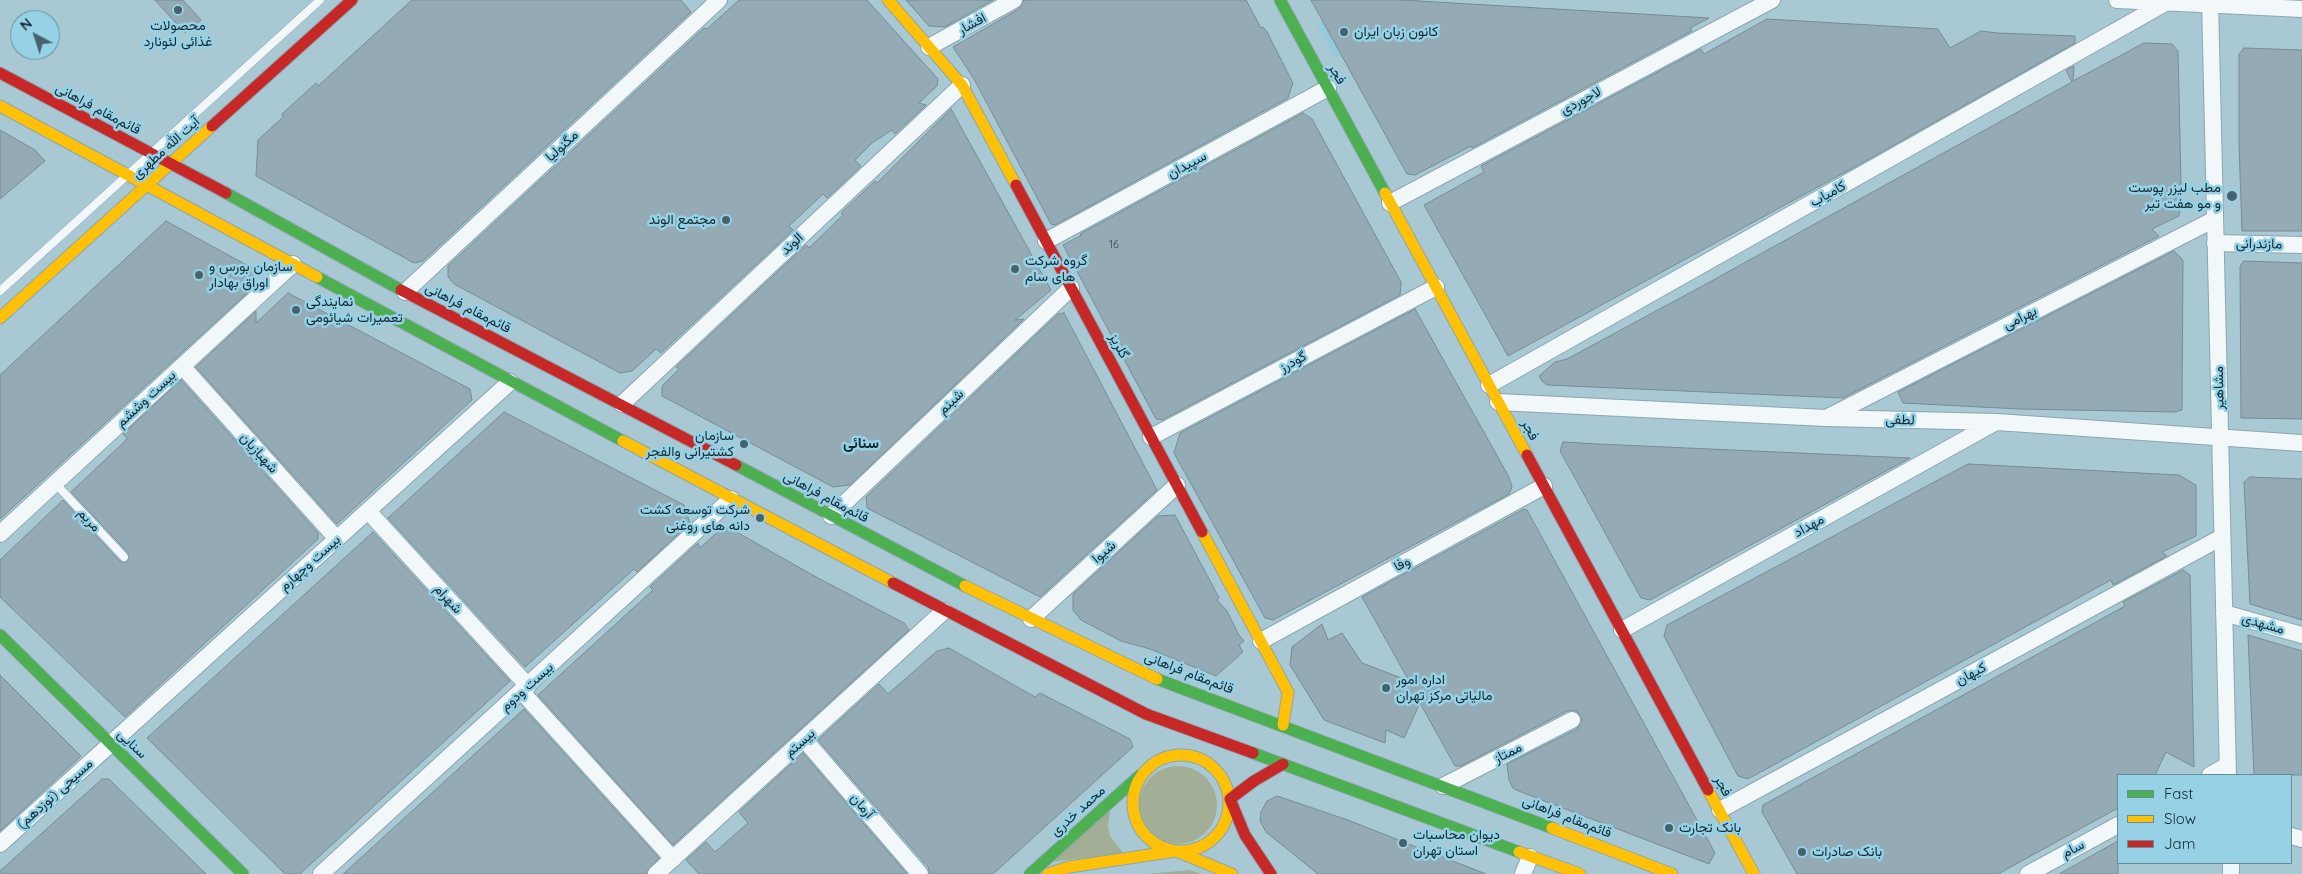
<!DOCTYPE html>
<meta charset="utf-8">
<style>
body{margin:0}
#map{position:relative;width:2302px;height:874px;overflow:hidden;background:#a8c9d4;font-family:Quicksand,sans-serif}
canvas{display:block}
.legend{position:absolute;left:2117px;top:774px;width:175px;height:90px;box-sizing:border-box;background:#96d1e6;border:1px solid #628f9e;margin:0;padding:6px 9px;list-style:none;font-size:15px;color:#132b33}
.legend li{display:flex;align-items:center;gap:10px;height:25px}
.legend b{width:25px;border:1px solid #628f9e}
.north{position:absolute;left:10px;top:10px;width:50px;height:50px;box-sizing:border-box;background:#96d1e6;border:1px solid #628f9e;border-radius:50%;rotate:320deg;font-size:14px;font-weight:700;line-height:20px;text-align:center;color:#132b33}
.north::after{content:'';display:block;margin:auto;width:18px;height:22px;background:#47626b;clip-path:polygon(50% 0,100% 100%,50% 72%,0 100%)}
</style>
<div id="map">
<canvas width="2302" height="874"></canvas>
<ul class="legend">
<li><b style="height:6px;background:#4caf50"></b>Fast</li>
<li><b style="height:6px;background:#ffc107"></b>Slow</li>
<li><b style="height:6px;background:#c62828"></b>Jam</li>
</ul>
<div class="north">N</div>
</div>
<script>
const context = document.querySelector('canvas').getContext('2d');
context.lineJoin = 'round';
function fillPath(path, color) { context.fillStyle = color; context.fill(path, 'evenodd'); }
const toPath = rows => new Path2D(rows.map(r => 'M' + r).join(''));
function stroke(path, color, width, dash) { context.strokeStyle = color; context.lineWidth = width; context.lineCap = dash ? 'butt' : 'round'; context.setLineDash(dash || []); context.stroke(path); }
function write(font, color, halo, rows, align = 'center') {
  context.font = font + ' Quicksand,Vazirmatn,sans-serif'; context.lineWidth = 5; context.setLineDash([]); context.textBaseline = 'middle'; context.strokeStyle = halo; context.fillStyle = color; for (const [text, x, y, turn = 0] of rows) {
    context.save(); context.translate(x, y); context.rotate((+turn || 0) * Math.PI / 180); context.textAlign = isNaN(turn) ? turn : align; if (halo) context.strokeText(text, 0, 0); context.fillText(text, 0, 0); context.restore();
  }
}
fillPath(toPath([
 [1353,5,1371,38,1335,58,1317,25]
]), '#95cadc');
fillPath(toPath([
 '1139 805a39 39 0 1 1 78 0a39 39 0 1 1-78 0Z',
 [1111,804,1108,827,1110,836,1124,854,1049,862],
 [1190,870,1202,874,1146,874]
]), '#a2ae95');
const building = toPath([
 [155,0,183,0,201,20,185,33,155,0],
 [412,0,681,0,691,12,423,261,414,263,256,176,258,140,283,117,282,114,316,83,318,86,412,0],
 [739,0,867,0,938,79,937,86,919,103,926,105,895,134,892,130,872,143,855,160,861,166,827,198,823,194,789,226,793,230,661,353,656,349,632,371,620,373,454,284,448,277,448,266,704,28,707,29,739,0],
 [906,0,993,0,945,27,929,26,906,0],
 [1024,0,1246,0,1261,28,1263,27,1267,32,1293,83,1288,98,1055,225,1051,224,974,79,953,47,1019,9,1024,0],
 [1311,0,1402,0,1709,18,1690,28,1692,31,1472,148,1471,146,1415,175,1407,174,1311,0],
 [1767,19,1938,29,1950,48,1981,31,1998,33,2075,36,2075,43,1871,158,1508,356,1424,205,1484,172,1481,166,1701,49,1704,54,1767,19],
 [2144,43,2172,44,2178,51,2181,183,2179,216,2152,229,2159,236,1843,398,1547,385,1542,381,1539,376,1555,362,1567,359,1706,284,2072,82,2066,70,2074,66,2073,81,2144,43],
 [2244,48,2302,50,2302,231,2242,231,2239,144,2239,54,2244,48],
 [951,109,1051,290,1015,320,1024,319,850,485,833,487,662,396,662,386,679,369,676,367,806,245,809,248,843,215,841,213,875,181,877,183,951,109],
 [1303,113,1312,119,1401,282,1400,295,1162,420,1156,419,1063,245,1082,235,1080,234,1303,113],
 [0,130,35,150,45,161,0,199,0,130],
 [166,221,252,268,257,284,0,519,0,375,166,221],
 [2174,251,2183,260,2182,410,2175,412,2019,409,1903,403,1898,392,2174,251],
 [2244,261,2302,263,2302,419,2241,418,2240,266,2244,261],
 [288,293,470,389,472,400,337,524,196,367,256,311,256,323,288,293],
 [1415,309,1509,477,1512,487,1509,494,1273,620,1265,618,1174,453,1180,433,1415,309],
 [1064,313,1157,490,1040,597,867,508,866,497,1058,314,1064,313],
 [181,380,318,533,318,539,125,717,0,597,0,560,63,500,120,561,125,563,128,561,128,553,71,492,124,442,127,438,123,434,181,380],
 [504,412,684,505,690,523,637,572,634,569,525,667,388,518,504,412],
 [1563,442,1599,444,1910,458,1650,600,1641,598,1560,451,1563,442],
 [1968,464,2179,475,2196,485,2196,536,2162,552,2167,556,2113,585,2111,580,1748,779,1738,776,1664,636,1667,625,1968,464],
 [2250,477,2302,479,2302,620,2250,604,2244,482,2250,477],
 [1524,509,1527,510,1715,853,1709,864,1516,790,1513,788,1509,780,1507,764,1577,729,1582,720,1577,711,1567,711,1461,766,1455,766,1420,703,1404,738,1386,730,1385,743,1324,720,1290,665,1292,647,1322,624,1328,640,1342,633,1362,663,1409,681,1362,597,1524,509],
 [1175,515,1216,592,1219,598,1217,600,1227,611,1239,635,1244,641,1239,645,1243,652,1216,676,1150,649,1121,641,1081,620,1073,610,1073,594,1158,516,1175,515],
 [723,527,733,530,818,578,904,623,909,630,673,845,538,695,653,590,650,587,698,543,700,548,723,527],
 [373,532,510,681,300,874,285,874,147,738,373,532],
 [2183,570,2190,575,2194,767,2166,752,2155,775,2118,775,2118,808,1998,874,1797,874,1762,812,1763,805,2096,622,2125,606,2123,602,2183,570],
 [2248,635,2302,651,2302,775,2254,775,2248,635],
 [949,648,1035,697,1040,693,1130,739,1133,747,993,874,930,874,928,867,818,740,879,684,888,694,937,651,949,648],
 [0,675,81,756,0,831,0,675],
 [524,709,659,858,645,874,343,874,524,709],
 [803,753,907,874,699,874,686,860,706,842,715,852,748,823,739,812,803,753],
 [102,779,109,779,206,874,0,874,0,871,102,779],
 [1277,796,1345,819,1486,874,1318,874,1266,832,1260,821,1261,812,1267,801,1277,796],
 [2118,841,2118,874,2059,874,2118,841]
]);
fillPath(building, '#94abb6');
stroke(building, '#768c97', 1);
const lane = toPath([
 [0,291,320,0],
 [55,483,124,557]
]);
const street = toPath([
 [2117,0,2302,9],
 [2210,0,2228,775],
 [929,47,1014,0],
 [1390,203,1772,0],
 [1046,241,1328,88],
 [2215,243,2302,245],
 [405,292,719,0],
 [182,366,337,539],
 [1489,385,2167,2],
 [1498,402,1826,418,1997,422,2302,443],
 [622,404,962,85],
 [1828,417,2215,219],
 [1151,437,1436,287],
 [368,511,528,686],
 [831,516,1071,288],
 [0,534,293,264],
 [2224,613,2302,635],
 [1031,619,1177,485],
 [1622,630,1996,422],
 [1261,641,1544,486],
 [522,692,673,859],
 [804,739,920,874],
 [2210,775,2228,765],
 [1443,786,1572,720],
 [1720,810,2222,537],
 [2291,836,2302,839],
 [0,844,510,382],
 [2231,863,2231,874],
 [321,874,731,499],
 [656,874,944,611],
 [1523,874,1530,857],
 [2028,874,2118,825]
]);
const fast = toPath([
 [1280,0,1385,193],
 [226,193,401,290],
 [317,277,623,441],
 [736,465,965,586],
 [0,635,243,874],
 [1157,679,1552,828],
 [1253,753,1519,852],
 [1030,874,1139,776]
]);
const slow = toPath([
 [888,0,962,85,1016,185],
 [0,106,317,277],
 [1385,193,1527,455],
 [0,318,212,126],
 [623,441,893,583],
 [1202,532,1288,692,1283,725],
 [965,586,1157,679],
 '1133 803a48 48 0 1 1 96 0a48 48 0 1 1-96 0Z',
 [1708,790,1754,874],
 [1552,828,1672,874],
 [1519,852,1580,874],
 [1048,874,1069,867,1176,851,1232,874]
]);
const jam = toPath([
 [0,73,226,193],
 [212,126,352,0],
 [1016,185,1202,532],
 [401,290,736,465],
 [1527,455,1708,790],
 [893,583,1146,714,1253,753],
 [1271,874,1245,835,1230,799,1254,781,1283,764]
]);
stroke(lane, '#8ca6af', 9);
stroke(street, '#8ca6af', 18);
stroke(fast, '#8ca6af', 13);
stroke(slow, '#8ca6af', 13);
stroke(jam, '#8ca6af', 13);
stroke(lane, '#f2f7f9', 8);
stroke(street, '#f2f7f9', 16);
stroke(fast, '#4caf50', 11);
stroke(slow, '#ffc107', 11);
stroke(jam, '#c62828', 11);
for (const [x, y, r, color] of [
 [178,10,5,"#47626b"],
 [1344,32,5,"#47626b"],
 [2232,196,6,"#47626b"],
 [726,220,5,"#47626b"],
 [1015,269,5,"#47626b"],
 [199,275,5,"#47626b"],
 [296,310,5,"#47626b"],
 [744,444,5,"#47626b"],
 [760,518,5,"#47626b"],
 [1386,688,5,"#47626b"],
 [1669,828,5,"#47626b"],
 [1403,843,5,"#47626b"],
 [1802,852,5,"#47626b"]
]) { const dot = new Path2D(); dot.arc(x, y, r, 0, 2 * Math.PI); context.fillStyle = color; context.fill(dot); stroke(dot, '#96d1e6', 2); }
write('11px', '#334b54', null, [
 ["16",1114,245]
]);
write('14px', '#132b33', '#96d1e6', [
 ["افشار",972,24,-29],
 ["فجر",1337,74,61],
 ["لاجوردی",1581,101,-28],
 ["قائم‌مقام فراهانی",98,109,28],
 ["مگنولیا",562,146,-43],
 ["آیت الله مطهری",166,148,-42],
 ["سپیدان",1187,165,-28],
 ["کامیاب",1828,194,-29],
 ["الوند",792,244,-43],
 ["مازندرانی",2259,244,1],
 ["قائم‌مقام فراهانی",468,308,27],
 ["بهرامی",2020,318,-27],
 ["گلریز",1119,346,62],
 ["گودرز",1293,362,-28],
 ["مشاهیر",2219,388,-91],
 ["بیست وششم",146,399,-43],
 ["شبنم",951,402,-44],
 ["لطفی",1900,420,1],
 ["فجر",1530,430,62],
 ["شهبازیان",259,453,48],
 ["قائم‌مقام فراهانی",826,497,28],
 ["مریم",89,520,47],
 ["مهداد",1809,526,-29],
 ["شیوا",1104,552,-42],
 ["بیست وچهارم",310,563,-42],
 ["وفا",1402,564,-29],
 ["شهرام",448,599,48],
 ["مشهدی",2263,624,16],
 ["قائم‌مقام فراهانی",1189,673,21],
 ["کیهان",1971,674,-28],
 ["بیست ودوم",527,687,-42],
 ["بیستم",800,743,-42],
 ["سنایی",132,744,44],
 ["ممتاز",1508,753,-27],
 ["فجر",1723,786,62],
 ["مسیحی (نوزدهم)",55,794,-42],
 ["آرمان",862,806,49],
 ["محمد خدری",1078,811,-42],
 ["قائم‌مقام فراهانی",1567,817,21],
 ["سام",2073,849,-28]
]);
write('14px', '#132b33', '#96d1e6', [
 ["محصولات",178,26,"center"],
 ["غذائی لئونارد",178,42,"center"],
 ["کانون زبان ایران",1354,32],
 ["مطب لیزر پوست",2221,188,"right"],
 ["و مو هفت تیر",2221,204,"right"],
 ["مجتمع الوند",716,220,"right"],
 ["گروه شرکت",1025,261],
 ["های سام",1025,277],
 ["سازمان بورس و",209,267],
 ["اوراق بهادار",209,283],
 ["نمایندگی",306,302],
 ["تعمیرات شیائومی",306,318],
 ["سازمان",734,436,"right"],
 ["کشتیرانی والفجر",734,452,"right"],
 ["شرکت توسعه کشت",750,510,"right"],
 ["دانه های روغنی",750,526,"right"],
 ["اداره امور",1396,680],
 ["مالیاتی مرکز تهران",1396,696],
 ["بانک تجارت",1679,828],
 ["دیوان محاسبات",1413,835],
 ["استان تهران",1413,851],
 ["بانک صادرات",1812,852]
], 'left');
write('bold 15px', '#132b33', '#96d1e6', [
 ["سنائی",861,443]
]);
</script>
